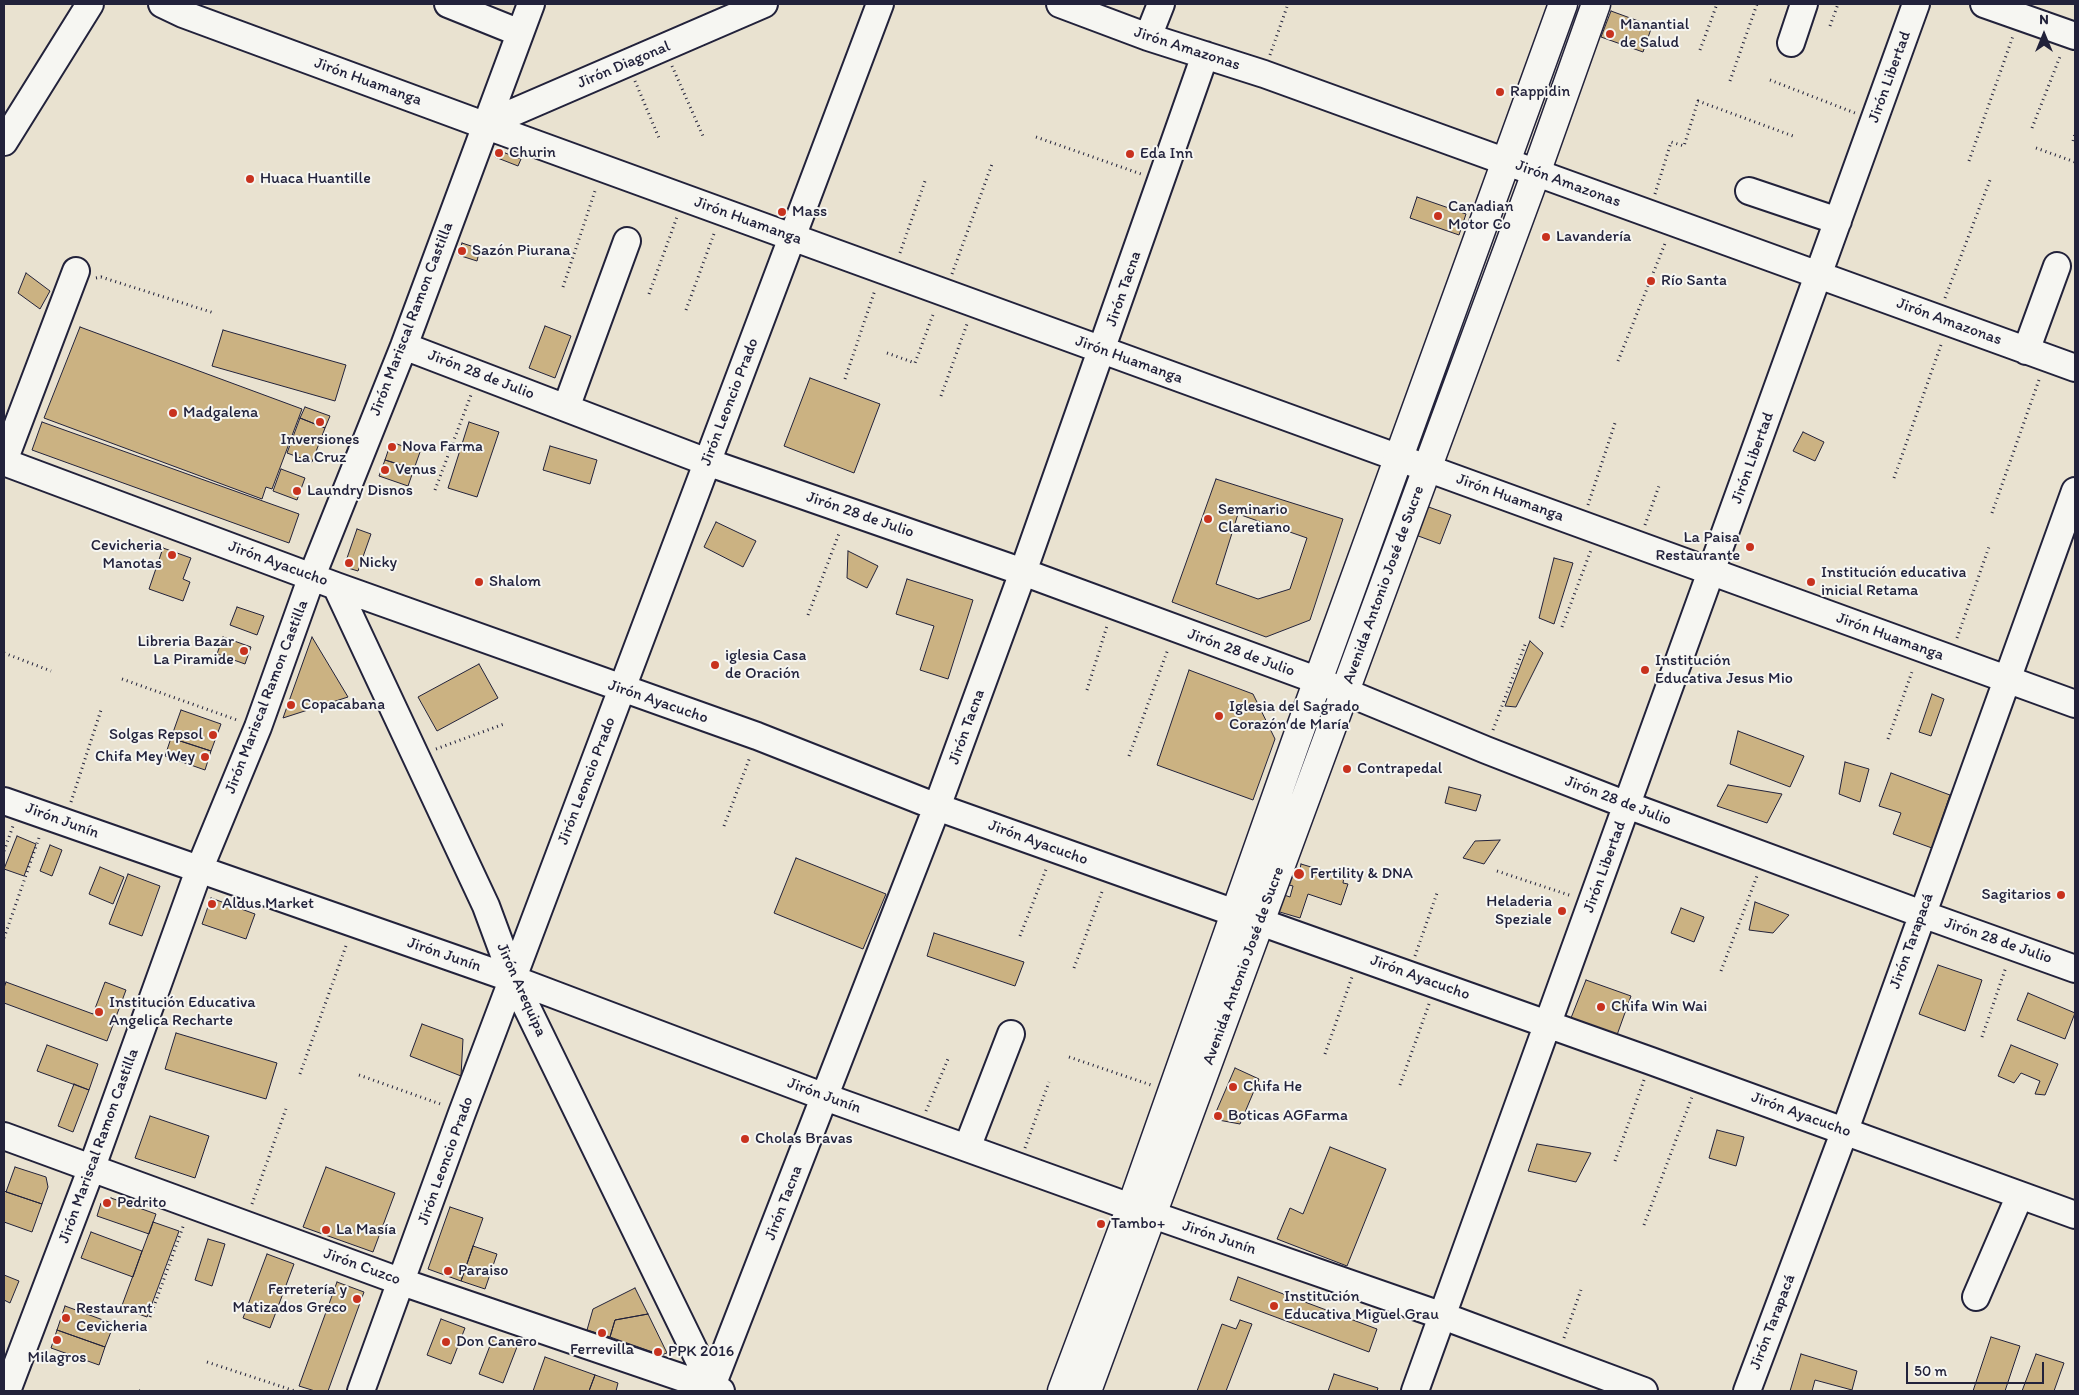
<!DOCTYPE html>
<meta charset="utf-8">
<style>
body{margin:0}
#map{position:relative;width:2079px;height:1395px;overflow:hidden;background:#e9e2d0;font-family:Itim,sans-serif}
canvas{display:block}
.frame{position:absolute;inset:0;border:5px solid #22223b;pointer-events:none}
.north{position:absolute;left:2019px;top:10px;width:50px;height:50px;-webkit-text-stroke:4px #f6f6f2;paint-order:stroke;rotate:0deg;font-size:14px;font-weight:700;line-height:20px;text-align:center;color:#22223b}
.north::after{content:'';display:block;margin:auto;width:18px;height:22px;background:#22223b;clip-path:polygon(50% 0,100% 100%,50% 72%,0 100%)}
.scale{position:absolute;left:1906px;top:1362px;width:138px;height:22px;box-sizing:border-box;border:2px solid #22223b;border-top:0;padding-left:6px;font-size:15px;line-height:18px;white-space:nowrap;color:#22223b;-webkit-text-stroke:4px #f6f6f2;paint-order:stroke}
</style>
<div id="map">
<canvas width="2079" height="1395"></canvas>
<div class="frame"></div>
<div class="north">N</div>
<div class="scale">50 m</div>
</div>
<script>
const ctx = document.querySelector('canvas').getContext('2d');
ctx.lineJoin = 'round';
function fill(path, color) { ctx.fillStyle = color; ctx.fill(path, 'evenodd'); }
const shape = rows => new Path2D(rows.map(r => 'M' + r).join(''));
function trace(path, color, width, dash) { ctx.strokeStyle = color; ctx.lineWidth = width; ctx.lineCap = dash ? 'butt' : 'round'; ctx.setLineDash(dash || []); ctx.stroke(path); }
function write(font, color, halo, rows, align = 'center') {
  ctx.font = font + ' Itim,sans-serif'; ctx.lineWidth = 4; ctx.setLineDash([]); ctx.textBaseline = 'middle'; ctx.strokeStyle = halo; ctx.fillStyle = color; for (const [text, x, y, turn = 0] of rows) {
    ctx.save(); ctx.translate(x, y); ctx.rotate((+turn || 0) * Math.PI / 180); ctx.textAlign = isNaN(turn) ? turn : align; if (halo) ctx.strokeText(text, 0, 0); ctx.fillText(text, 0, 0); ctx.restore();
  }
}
const building = shape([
 [1611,11,1652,26,1643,52,1601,37,1611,11],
 [500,151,521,159,518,166,495,157,496,152,500,151],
 [1417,197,1466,214,1459,235,1410,218,1417,197],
 [462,243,480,249,477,261,458,255,462,243],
 [26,273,50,291,40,309,18,293,26,273],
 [545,326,571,336,555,378,529,368,545,326],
 [80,327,302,409,272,489,266,487,262,499,44,418,80,327],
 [223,330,346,365,335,401,212,366,223,330],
 [810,378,880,404,854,473,784,446,810,378],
 [305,407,330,416,325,428,300,418,305,407],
 [300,418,325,428,312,462,287,453,300,418],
 [42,422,299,514,289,543,32,450,42,422],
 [469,422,499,432,477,497,448,488,469,422],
 [1803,432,1824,442,1815,461,1793,451,1803,432],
 [391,442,420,452,414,469,385,460,391,442],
 [550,446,597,460,590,484,543,470,550,446],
 [385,460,414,469,408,486,379,476,385,460],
 [281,469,305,478,297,500,273,491,281,469],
 [1216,479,1343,519,1310,620,1266,637,1172,602,1216,479],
 [1238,514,1307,538,1290,589,1258,599,1216,584,1238,514],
 [1423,505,1451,515,1440,544,1413,534,1423,505],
 [716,522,756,541,743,567,704,547,716,522],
 [357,529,371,534,358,571,348,568,346,561,357,529],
 [163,548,191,558,183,579,190,582,183,601,149,589,163,548],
 [848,551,878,566,867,588,847,578,848,551],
 [1554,558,1573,563,1554,624,1539,618,1554,558],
 [907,579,973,600,948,679,920,670,934,626,896,614,907,579],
 [237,607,264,616,257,635,230,625,237,607],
 [223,637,251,647,245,664,217,654,223,637],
 [312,637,348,697,283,718,312,637],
 [1530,641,1543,653,1516,707,1505,706,1530,641],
 [479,664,498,698,437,731,418,697,479,664],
 [1189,670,1253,694,1275,739,1253,800,1157,765,1189,670],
 [1932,694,1944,699,1931,736,1919,732,1932,694],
 [181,710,221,724,211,751,171,738,181,710],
 [1738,731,1804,756,1790,787,1730,764,1738,731],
 [171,738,211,751,205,770,165,756,171,738],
 [1845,762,1869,769,1860,802,1839,794,1845,762],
 [1891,773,1950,795,1932,848,1893,834,1901,813,1879,806,1891,773],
 [1728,785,1782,794,1767,823,1717,806,1728,785],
 [1449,787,1481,795,1476,811,1445,803,1449,787],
 [17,836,36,844,24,876,4,869,17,836],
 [1500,840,1484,864,1463,858,1475,841,1500,840],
 [50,845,62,850,52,876,40,871,50,845],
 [796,858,886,894,863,949,774,913,796,858],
 [1301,864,1344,877,1343,883,1348,884,1341,905,1308,894,1300,918,1273,910,1284,895,1290,897,1293,886,1289,885,1295,867,1300,869,1301,864],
 [100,867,124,877,113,904,89,894,100,867],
 [128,874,160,886,142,936,109,924,128,874],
 [211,898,255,914,246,939,202,924,211,898],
 [1755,902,1789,915,1773,933,1749,930,1755,902],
 [1681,908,1704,917,1694,942,1671,933,1681,908],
 [934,933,1024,962,1015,986,927,956,934,933],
 [1938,965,1982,980,1965,1031,1919,1014,1938,965],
 [1586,980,1631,996,1617,1035,1571,1018,1586,980],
 [6,982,93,1014,105,982,126,990,107,1041,4,1003,4,988,6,982],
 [2028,993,2075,1013,2065,1039,2017,1020,2028,993],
 [422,1024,463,1039,461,1076,410,1056,422,1024],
 [176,1033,277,1063,266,1099,165,1069,176,1033],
 [47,1045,98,1064,89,1090,37,1071,47,1045],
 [2011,1045,2058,1064,2045,1095,2035,1094,2040,1081,2021,1073,2014,1083,1998,1076,2011,1045],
 [1235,1068,1259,1079,1240,1124,1213,1119,1235,1068],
 [74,1084,89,1090,73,1132,58,1126,74,1084],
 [150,1116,209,1136,195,1178,135,1158,150,1116],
 [1717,1130,1744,1137,1736,1166,1709,1158,1717,1130],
 [1537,1144,1591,1153,1576,1182,1528,1171,1537,1144],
 [1330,1147,1386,1169,1347,1266,1277,1239,1290,1208,1303,1214,1330,1147],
 [15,1167,46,1177,48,1187,42,1204,6,1192,15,1167],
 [326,1167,395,1193,373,1252,303,1227,326,1167],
 [4,1191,42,1204,32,1232,4,1222,4,1191],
 [111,1198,156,1214,149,1234,97,1216,101,1203,111,1198],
 [450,1207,483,1218,461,1281,428,1269,450,1207],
 [153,1222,179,1231,147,1317,121,1308,153,1222],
 [91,1232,142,1251,133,1277,81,1258,91,1232],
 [208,1239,225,1244,212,1286,195,1280,208,1239],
 [473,1246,497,1254,485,1289,461,1281,473,1246],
 [267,1254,294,1264,270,1328,243,1318,267,1254],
 [4,1275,19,1281,10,1303,4,1300,4,1275],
 [1238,1277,1377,1329,1369,1352,1230,1300,1238,1277],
 [337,1282,364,1292,328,1391,315,1391,299,1386,337,1282],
 [635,1288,648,1314,615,1320,610,1337,587,1330,593,1309,635,1288],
 [65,1306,114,1324,105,1347,57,1330,65,1306],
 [648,1314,667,1353,661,1355,610,1337,615,1320,648,1314],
 [441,1319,465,1328,451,1364,427,1355,441,1319],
 [1240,1320,1252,1324,1226,1391,1197,1391,1222,1324,1236,1329,1240,1320],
 [57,1330,105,1347,99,1365,51,1348,57,1330],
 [1991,1337,2020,1346,2005,1391,1973,1391,1991,1337],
 [493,1338,517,1347,503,1383,479,1374,493,1338],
 [1801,1354,1857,1371,1852,1390,1815,1380,1812,1391,1790,1391,1801,1354],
 [2036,1354,2064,1363,2054,1391,2022,1391,2036,1354],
 [545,1357,595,1375,589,1391,533,1391,545,1357],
 [1334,1374,1378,1388,1377,1391,1328,1391,1334,1374],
 [595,1375,618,1383,616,1391,589,1391,595,1375]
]);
fill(building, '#cbb282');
trace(building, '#22223b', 1);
const minor = shape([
 [162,4,183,14,484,125,2075,704],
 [448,4,520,33],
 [1060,4,1148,37,1264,74,2075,368],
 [1984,4,2075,36],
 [1148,37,1161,4],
 [1791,43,1804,4],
 [484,125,764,4],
 [4,142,90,4],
 [1749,191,1838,221],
 [404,346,707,462,1023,572,1319,681,1486,750,1627,805,1922,914,2075,969],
 [2026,351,2057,266],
 [566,408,627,241],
 [4,461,76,271],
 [4,462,336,586,757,736,937,807,1651,1061,2075,1215],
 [336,586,486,906,513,979,714,1391],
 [4,801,513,979,825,1097,1153,1215,1443,1316,1644,1391],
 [4,1136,402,1282,721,1391],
 [967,1148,1011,1034],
 [1976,1297,2020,1195],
 [7,1391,92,1167,199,870,258,727,312,576,404,346,531,4],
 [361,1391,462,1113,880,4],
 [710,1391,937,807,1023,572,1205,55],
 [1415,1391,1916,4],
 [1747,1391,1845,1130,2075,491]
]);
const major = shape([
 [1062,1391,1136,1194,1296,741,1563,4],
 [1087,1391,1536,173,1596,4]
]);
trace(minor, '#22223b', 30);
trace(major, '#22223b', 31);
trace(shape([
 [1830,26,1838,4],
 [1700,50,1717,4],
 [1270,55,1288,4],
 [672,66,703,136],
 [1770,80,1855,113],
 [635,81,659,138],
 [1730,81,1757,4],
 [2032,128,2061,54],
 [1036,137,1141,174],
 [2073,141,2075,134],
 [2036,148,2075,162],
 [1969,161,2013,36],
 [1655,194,1671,142,1684,146,1698,101,1793,136],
 [900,253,925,181],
 [952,274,992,164],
 [96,278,101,277,214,313],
 [563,287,596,188],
 [649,294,677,217],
 [1945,298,1990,180],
 [686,310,715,231],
 [887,353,915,363,934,312],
 [1618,361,1666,241],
 [845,379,875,290],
 [941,396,967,324],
 [1894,478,1942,342],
 [435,490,471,395],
 [1588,505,1616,420],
 [1992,513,2040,377],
 [1645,525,1659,486],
 [808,615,840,531],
 [1562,627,1591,550],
 [1957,638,1990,544],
 [4,653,51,671],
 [122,679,237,720],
 [1087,690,1107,626],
 [1493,730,1526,642],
 [1888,739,1913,669],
 [436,749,504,724],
 [1129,756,1168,649],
 [71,802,101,710],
 [724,826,750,757],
 [4,851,13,826],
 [1497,871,1572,896],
 [1020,936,1047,867],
 [4,938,40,835],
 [1415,956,1437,893],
 [1074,968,1103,889],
 [1721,971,1757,876],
 [1982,1037,2006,967],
 [1325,1054,1352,977],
 [1069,1057,1151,1085],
 [300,1074,347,943],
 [359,1075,443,1105],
 [1400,1085,1429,1004],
 [926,1111,948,1059],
 [1025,1148,1049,1082],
 [1615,1161,1644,1080],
 [252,1204,287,1106],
 [1644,1225,1692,1097],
 [150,1317,184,1224],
 [1564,1338,1582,1287],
 [207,1362,295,1391],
 [140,1391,142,1388]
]), '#22223b', 3, [1, 4]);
trace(minor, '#f6f6f2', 26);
trace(major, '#f6f6f2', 28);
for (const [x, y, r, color] of [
 [1610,34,5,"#c8321e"],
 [1500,92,5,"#c8321e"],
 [499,153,5,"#c8321e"],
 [1130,154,5,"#c8321e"],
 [250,179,5,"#c8321e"],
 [782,212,5,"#c8321e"],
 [1438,216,5,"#c8321e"],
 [1546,237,5,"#c8321e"],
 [462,251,5,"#c8321e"],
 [1651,281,5,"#c8321e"],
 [173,413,5,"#c8321e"],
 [320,422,5,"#c8321e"],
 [392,447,5,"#c8321e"],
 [385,470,5,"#c8321e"],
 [297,491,5,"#c8321e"],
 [1208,519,5,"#c8321e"],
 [1750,547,5,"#c8321e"],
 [172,555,5,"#c8321e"],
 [349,563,5,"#c8321e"],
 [479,582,5,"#c8321e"],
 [1811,582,5,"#c8321e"],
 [244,651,5,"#c8321e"],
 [715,665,5,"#c8321e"],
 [1645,670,5,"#c8321e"],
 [291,705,5,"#c8321e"],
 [1219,716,5,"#c8321e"],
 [213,735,5,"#c8321e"],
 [205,757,5,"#c8321e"],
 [1347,769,5,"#c8321e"],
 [1299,874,6,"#c8321e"],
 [2061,895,5,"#c8321e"],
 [212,904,5,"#c8321e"],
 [1562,911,5,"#c8321e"],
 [1601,1007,5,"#c8321e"],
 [99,1012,5,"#c8321e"],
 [1233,1087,5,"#c8321e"],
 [1218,1116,5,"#c8321e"],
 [745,1139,5,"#c8321e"],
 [107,1203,5,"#c8321e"],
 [1101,1224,5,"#c8321e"],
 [326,1230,5,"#c8321e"],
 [448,1271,5,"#c8321e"],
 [357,1299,5,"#c8321e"],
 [1274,1306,5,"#c8321e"],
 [66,1318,5,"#c8321e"],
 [602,1333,5,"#c8321e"],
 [57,1340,5,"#c8321e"],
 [446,1342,5,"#c8321e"],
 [658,1352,5,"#c8321e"]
]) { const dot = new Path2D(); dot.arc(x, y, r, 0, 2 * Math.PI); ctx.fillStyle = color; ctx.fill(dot); trace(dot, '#f6f6f2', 2); }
write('16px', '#22223b', '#f6f6f2', [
 ["Manantial",1620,25],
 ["de Salud",1620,43],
 ["Rappidin",1510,92],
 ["Churin",509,153],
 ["Eda Inn",1140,154],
 ["Huaca Huantille",260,179],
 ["Canadian",1448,207],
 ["Motor Co",1448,225],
 ["Mass",792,212],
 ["Lavandería",1556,237],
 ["Sazón Piurana",472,251],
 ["Río Santa",1661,281],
 ["Madgalena",183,413],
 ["Inversiones",320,440,"center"],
 ["La Cruz",320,458,"center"],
 ["Nova Farma",402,447],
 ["Venus",395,470],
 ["Laundry Disnos",307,491],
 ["Seminario",1218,510],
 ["Claretiano",1218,528],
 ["La Paisa",1740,538,"right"],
 ["Restaurante",1740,556,"right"],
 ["Cevicheria",162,546,"right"],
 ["Manotas",162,564,"right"],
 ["Nicky",359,563],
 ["Institución educativa",1821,573],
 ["inicial Retama",1821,591],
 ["Shalom",489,582],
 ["Libreria Bazar",234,642,"right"],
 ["La Piramide",234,660,"right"],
 ["iglesia Casa",725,656],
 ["de Oración",725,674],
 ["Institución",1655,661],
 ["Educativa Jesus Mio",1655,679],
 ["Copacabana",301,705],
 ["Iglesia del Sagrado",1229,707],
 ["Corazón de María",1229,725],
 ["Solgas Repsol",203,735,"right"],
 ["Chifa Mey Wey",195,757,"right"],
 ["Contrapedal",1357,769],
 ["Fertility & DNA",1310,874],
 ["Sagitarios",2051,895,"right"],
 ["Heladeria",1552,902,"right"],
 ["Speziale",1552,920,"right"],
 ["Aldus Market",222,904],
 ["Institución Educativa",109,1003],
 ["Angelica Recharte",109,1021],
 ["Chifa Win Wai",1611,1007],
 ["Chifa He",1243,1087],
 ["Boticas AGFarma",1228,1116],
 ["Cholas Bravas",755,1139],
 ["Pedrito",117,1203],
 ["Tambo+",1111,1224],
 ["La Masía",336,1230],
 ["Paraiso",458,1271],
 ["Ferretería y",347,1290,"right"],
 ["Matizados Greco",347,1308,"right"],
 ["Institución",1284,1297],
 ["Educativa Miguel Grau",1284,1315],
 ["Restaurant",76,1309],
 ["Cevicheria",76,1327],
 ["Don Canero",456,1342],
 ["Ferrevilla",602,1350,"center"],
 ["PPK 2016",668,1352],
 ["Milagros",57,1358,"center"]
], 'left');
write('16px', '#22223b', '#f6f6f2', [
 ["Jirón Amazonas",1187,49,18],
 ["Jirón Diagonal",624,65,-23],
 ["Jirón Libertad",1890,77,-70],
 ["Jirón Huamanga",368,82,20],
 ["Jirón Amazonas",1568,184,20],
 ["Jirón Huamanga",748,221,20],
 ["Jirón Tacna",1124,289,-71],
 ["Jirón Mariscal Ramon Castilla",412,319,-69],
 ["Jirón Amazonas",1949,322,20],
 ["Jirón Huamanga",1129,360,20],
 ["Jirón 28 de Julio",481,375,21],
 ["Jirón Leoncio Prado",730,402,-69],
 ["Jirón Libertad",1753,458,-70],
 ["Jirón Huamanga",1510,498,20],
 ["Jirón 28 de Julio",860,515,19],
 ["Jirón Ayacucho",278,564,20],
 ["Avenida Antonio José de Sucre",1384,585,-70],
 ["Jirón Huamanga",1890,637,20],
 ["Jirón 28 de Julio",1241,653,20],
 ["Jirón Mariscal Ramon Castilla",267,697,-69],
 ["Jirón Ayacucho",658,702,19],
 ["Jirón Tacna",967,727,-70],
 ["Jirón Leoncio Prado",587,781,-69],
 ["Jirón 28 de Julio",1618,801,21],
 ["Jirón Junín",62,821,20],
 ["Jirón Ayacucho",1038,843,20],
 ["Jirón Libertad",1605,867,-70],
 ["Jirón Tarapacá",1912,941,-70],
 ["Jirón 28 de Julio",1998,941,19],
 ["Jirón Junín",444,955,19],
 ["Avenida Antonio José de Sucre",1244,966,-70],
 ["Jirón Ayacucho",1420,978,20],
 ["Jirón Arequipa",521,990,66],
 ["Jirón Junín",824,1096,20],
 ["Jirón Ayacucho",1801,1115,20],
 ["Jirón Mariscal Ramon Castilla",99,1146,-70],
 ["Jirón Leoncio Prado",446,1161,-70],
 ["Jirón Tacna",784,1203,-69],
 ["Jirón Junín",1219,1238,19],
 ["Jirón Cuzco",362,1267,20],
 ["Jirón Tarapacá",1773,1322,-69]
]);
</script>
